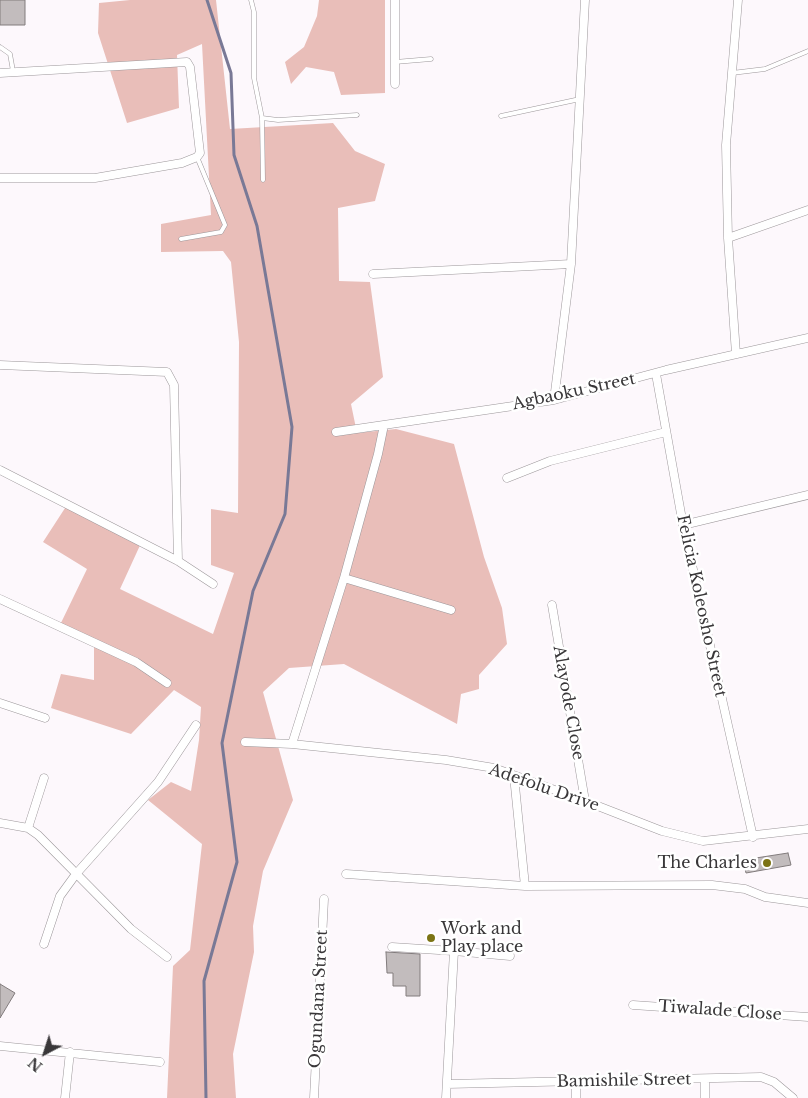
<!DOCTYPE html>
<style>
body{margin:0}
#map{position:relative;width:808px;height:1098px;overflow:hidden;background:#fdf8fc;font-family:"Libre Baskerville",serif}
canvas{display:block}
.north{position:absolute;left:20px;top:1028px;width:50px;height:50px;-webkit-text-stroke:4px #fff;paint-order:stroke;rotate:220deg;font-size:14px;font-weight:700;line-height:20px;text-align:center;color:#393739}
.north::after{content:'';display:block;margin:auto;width:18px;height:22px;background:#393739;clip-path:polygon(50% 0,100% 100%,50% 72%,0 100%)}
</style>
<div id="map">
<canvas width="808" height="1098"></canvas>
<div class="north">N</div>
</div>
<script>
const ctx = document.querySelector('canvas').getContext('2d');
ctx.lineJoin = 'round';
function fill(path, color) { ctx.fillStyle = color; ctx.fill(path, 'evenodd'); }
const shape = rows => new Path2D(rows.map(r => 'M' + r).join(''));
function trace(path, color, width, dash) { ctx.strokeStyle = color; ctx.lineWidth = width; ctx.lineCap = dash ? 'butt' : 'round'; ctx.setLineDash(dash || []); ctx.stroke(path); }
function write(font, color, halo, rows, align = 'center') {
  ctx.font = font + ' "Libre Baskerville",serif'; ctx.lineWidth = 5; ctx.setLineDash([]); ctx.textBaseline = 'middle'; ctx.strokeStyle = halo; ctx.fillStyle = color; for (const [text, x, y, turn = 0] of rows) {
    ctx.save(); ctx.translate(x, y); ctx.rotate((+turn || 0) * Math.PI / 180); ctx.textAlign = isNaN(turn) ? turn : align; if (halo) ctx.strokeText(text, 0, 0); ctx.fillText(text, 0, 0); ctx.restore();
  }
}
fill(shape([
 [130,0,216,0,230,129,333,123,355,151,385,164,375,201,338,208,339,281,370,282,383,377,351,404,357,433,396,429,454,444,484,557,502,608,507,644,479,675,479,689,461,694,457,724,344,664,289,668,263,692,293,800,263,871,253,926,254,952,233,1054,236,1098,167,1098,173,966,190,950,202,844,148,800,171,782,191,791,199,740,201,707,174,690,131,734,51,708,61,674,94,680,94,644,59,627,87,569,43,542,67,505,142,541,120,589,213,634,234,573,211,565,211,509,238,513,239,342,231,262,223,251,161,252,161,224,211,215,202,44,177,55,179,108,127,123,98,33,99,3],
 [319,0,385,0,385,93,341,95,334,72,306,67,291,84,285,62,304,47,317,16]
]), '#e9beb9');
trace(shape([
 [206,1098,204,981,237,862,222,743,253,591,285,514,292,427,257,226,234,155,231,73,207,0]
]), '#797996', 3);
const building = shape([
 [0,0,25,0,25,25,0,25,0,0],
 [788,853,791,865,746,873,743,860,788,853],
 [386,952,420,954,420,996,406,996,406,986,393,986,393,973,387,973,386,952],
 [0,984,15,993,0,1018,0,984]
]);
fill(building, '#c2bcbd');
trace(building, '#827c7d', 1);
const service = shape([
 [251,0,254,12,254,78,262,118,278,120,357,115],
 [0,47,10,54,13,71],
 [395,62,431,59],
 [732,73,765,69,808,51],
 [501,116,580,99],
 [262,118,263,180],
 [181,239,221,232,225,225,197,157]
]);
const minor = shape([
 [395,0,395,84],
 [0,73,187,62,190,67,200,153,197,157,182,163,95,178,0,178],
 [728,238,808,210],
 [373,274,571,264],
 [736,354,728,238,726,145,738,0],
 [0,365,167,372,174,385,178,561],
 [656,374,683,525,753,837],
 [554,400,571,264,585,0],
 [336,432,554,400,666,370,808,338],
 [0,470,178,561,213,584],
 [507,478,550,461,666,432],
 [683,525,808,495],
 [344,578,451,610],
 [0,599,136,662,167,683],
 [552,605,585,801],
 [0,703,45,718],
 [245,742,292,744,446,760,494,768,585,801,662,831,703,841,808,829],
 [292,744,344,578,378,454,384,425],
 [514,776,525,886],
 [0,823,28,828,38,835,131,929,167,957],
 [28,828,44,778],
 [346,874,525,886,712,885,745,889,765,897,808,903],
 [44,944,60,896,76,874,158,782,196,725],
 [392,947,454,951],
 [633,1005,808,1017],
 [0,1046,160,1062],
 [705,1079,705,1098],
 [576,1082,576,1098],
 [447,1084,761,1077,774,1082,793,1098],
 [65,1098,70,1052],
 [314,1098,324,899],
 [446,1098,454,951,510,956]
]);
trace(service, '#9c979a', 5);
trace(minor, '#9c979a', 9);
trace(service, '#fff', 4);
trace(minor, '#fff', 8);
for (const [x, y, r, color] of [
 [767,863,5,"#7c7315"],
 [431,938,5,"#7c7315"]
]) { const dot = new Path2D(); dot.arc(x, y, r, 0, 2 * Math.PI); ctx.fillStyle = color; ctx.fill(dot); trace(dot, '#fff', 2); }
write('16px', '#393739', '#fff', [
 ["Agbaoku Street",574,392,-12],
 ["Felicia Koleosho Street",701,606,78],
 ["Alayode Close",568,703,80],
 ["Adefolu Drive",544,788,19],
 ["Ogundana Street",319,999,-87],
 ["Tiwalade Close",720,1011,4],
 ["Bamishile Street",624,1081,-1]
]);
write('16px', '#393739', '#fff', [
 ["The Charles",757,863],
 ["Work and",441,929,"left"],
 ["Play place",441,947,"left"]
], 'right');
</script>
